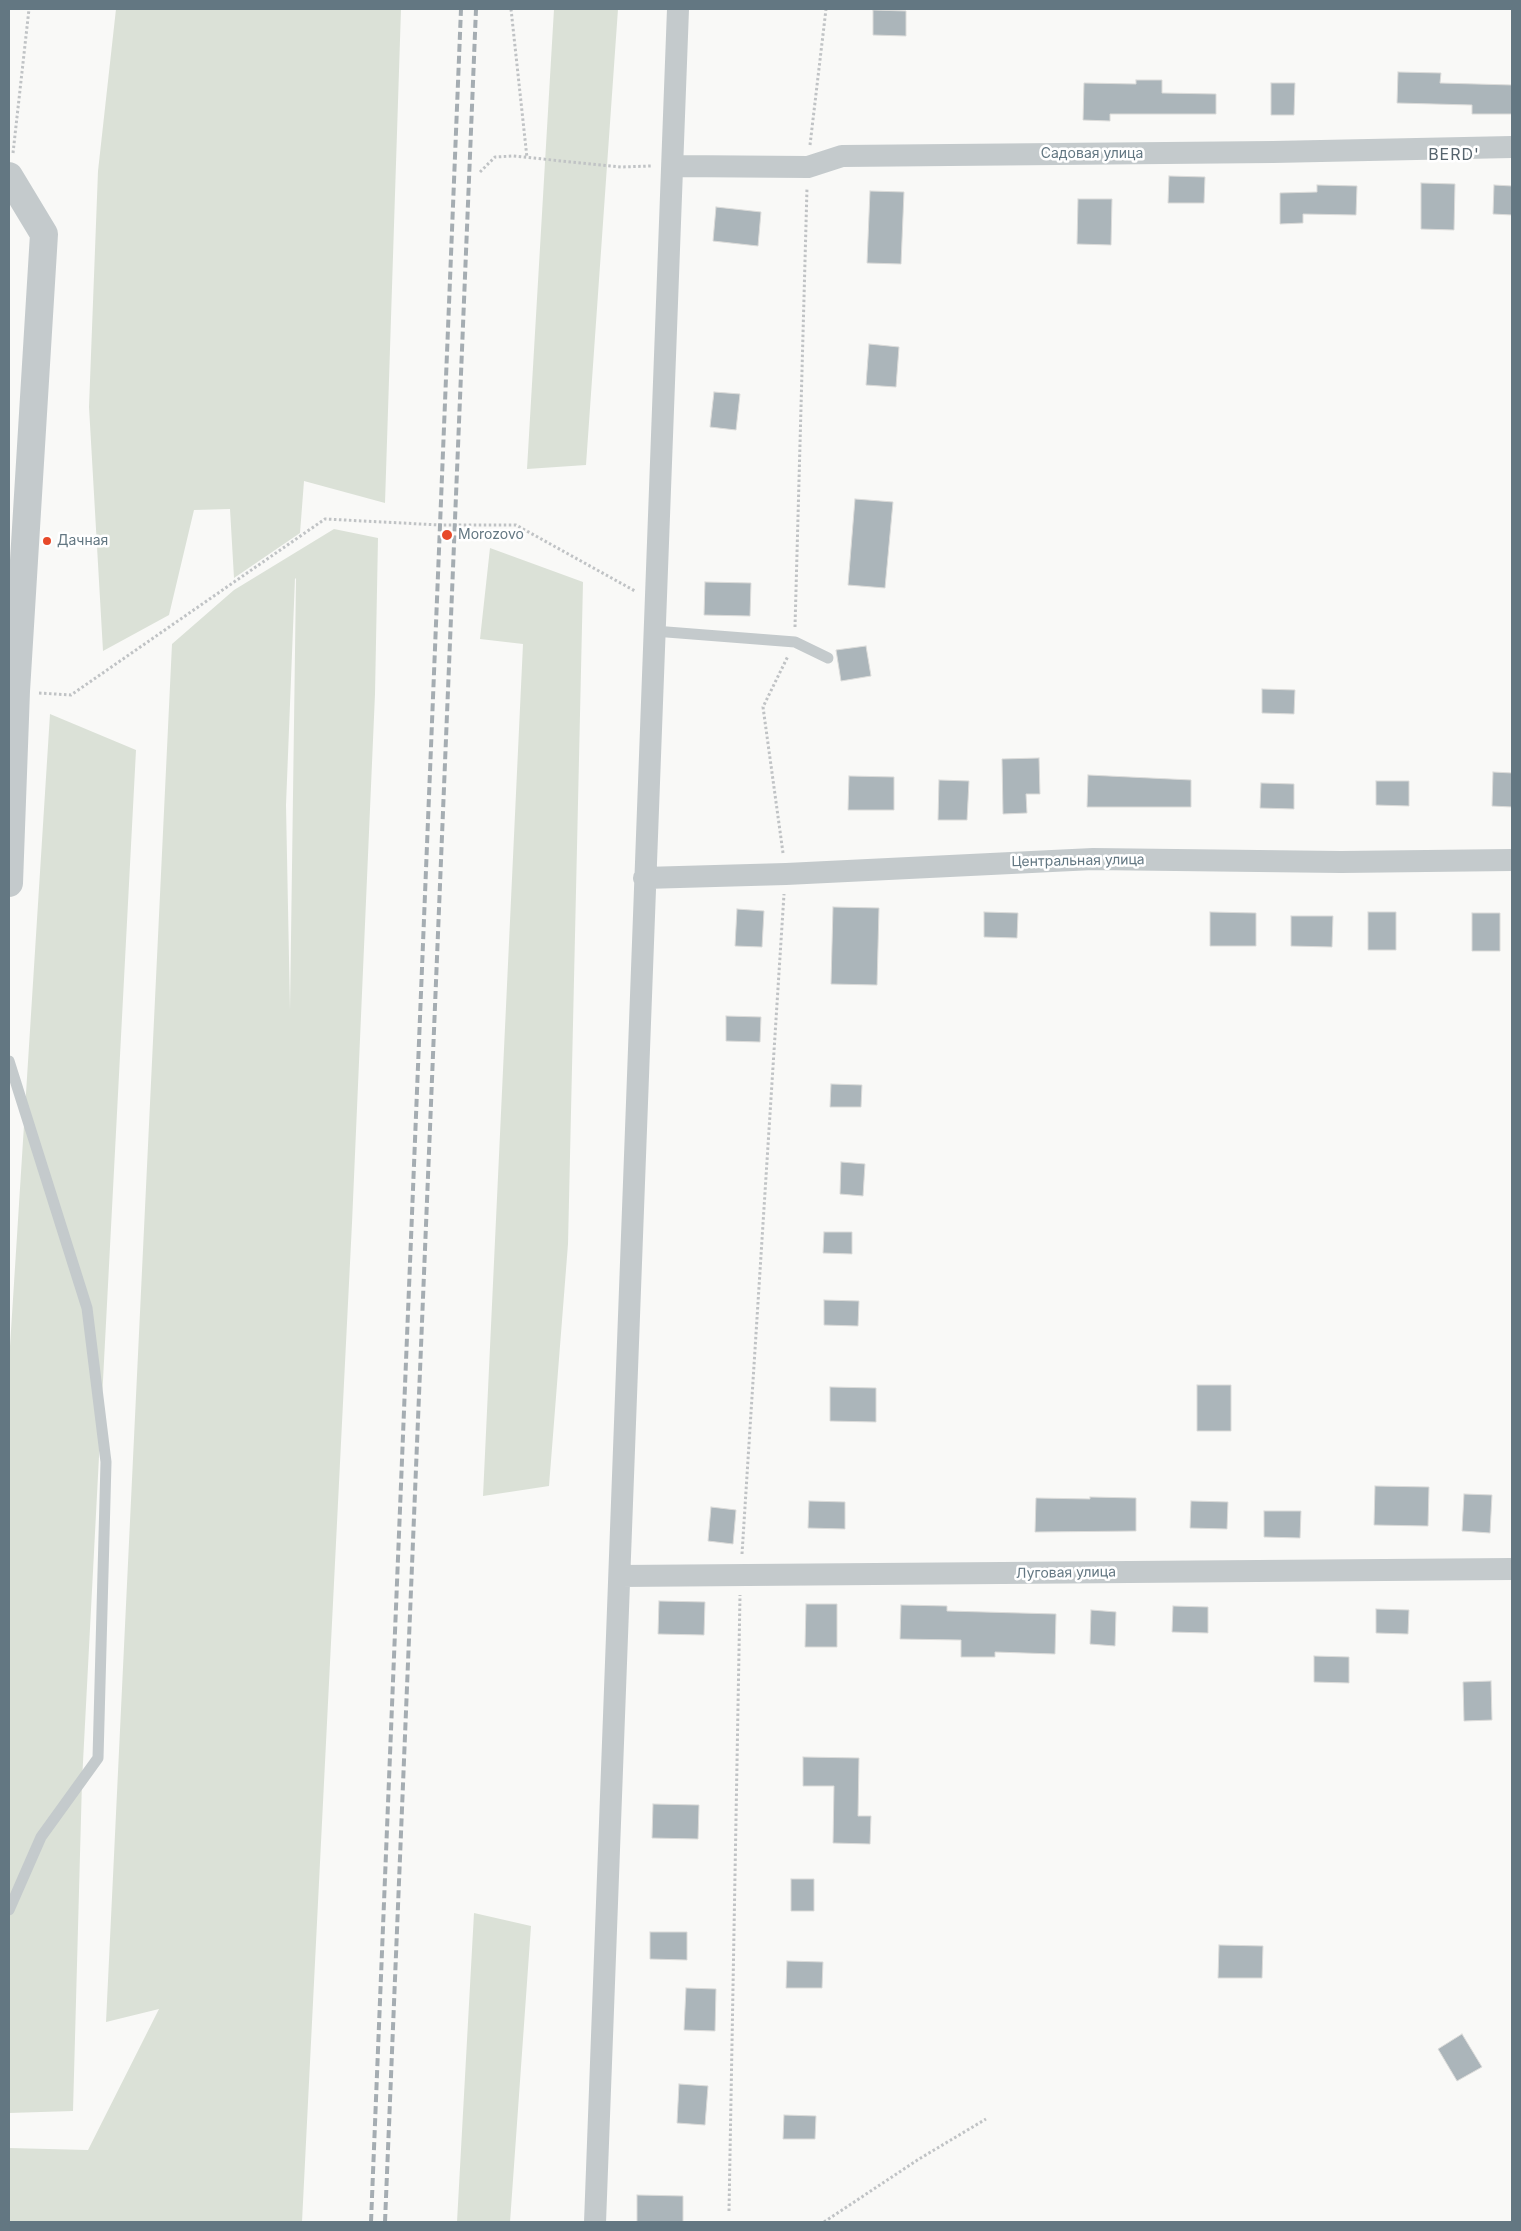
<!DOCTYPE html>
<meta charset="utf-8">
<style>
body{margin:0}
#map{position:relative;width:1521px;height:2231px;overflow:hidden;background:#f9f9f7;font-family:Inter,sans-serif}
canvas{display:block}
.frame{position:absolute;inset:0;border:10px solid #637782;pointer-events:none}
</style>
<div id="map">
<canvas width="1521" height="2231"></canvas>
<div class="frame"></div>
</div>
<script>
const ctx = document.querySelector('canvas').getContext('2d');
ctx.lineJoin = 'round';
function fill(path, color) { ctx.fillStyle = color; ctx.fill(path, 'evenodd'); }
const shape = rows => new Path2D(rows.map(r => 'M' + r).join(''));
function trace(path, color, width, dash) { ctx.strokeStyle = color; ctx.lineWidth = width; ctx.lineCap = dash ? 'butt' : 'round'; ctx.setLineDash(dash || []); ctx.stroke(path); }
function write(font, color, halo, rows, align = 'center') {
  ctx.font = font + ' Inter,sans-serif'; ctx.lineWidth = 5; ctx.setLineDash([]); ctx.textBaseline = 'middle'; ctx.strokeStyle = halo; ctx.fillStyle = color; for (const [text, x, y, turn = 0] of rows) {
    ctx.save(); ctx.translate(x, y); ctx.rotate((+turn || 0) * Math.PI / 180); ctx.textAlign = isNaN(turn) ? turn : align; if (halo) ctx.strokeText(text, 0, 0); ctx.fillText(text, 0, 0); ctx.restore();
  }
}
fill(shape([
 [116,9,401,9,385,503,304,481,300,533,234,578,230,509,194,510,169,615,103,651,89,407,98,171],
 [554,9,618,9,586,465,527,469],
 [334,529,378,538,375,694,352,1223,302,2222,9,2222,9,2148,88,2150,159,2009,106,2022,172,644,234,590],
 [295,578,296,579,290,1010,286,805],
 [490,548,583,582,568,1244,549,1486,483,1496,523,644,480,639],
 [50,714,136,750,82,1781,73,2111,9,2113,9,1362],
 [474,1913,531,1926,510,2222,457,2222]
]), '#dbe1d7');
const building = shape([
 [873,10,906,11,906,36,873,35,873,10],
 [1398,72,1441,73,1440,83,1512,85,1512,114,1472,114,1472,105,1397,103,1398,72],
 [1136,80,1162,80,1162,93,1216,94,1216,114,1110,114,1110,121,1083,120,1084,83,1136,84,1136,80],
 [1271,83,1295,83,1294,115,1271,115,1271,83],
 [1169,176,1205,177,1204,203,1168,203,1169,176],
 [1421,183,1455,184,1454,230,1421,229,1421,183],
 [1317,185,1357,186,1356,215,1303,214,1303,223,1280,224,1280,193,1317,192,1317,185],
 [1494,185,1512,186,1512,215,1493,214,1494,185],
 [870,191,904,192,901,264,867,263,870,191],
 [1078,199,1112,199,1111,245,1077,244,1078,199],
 [716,207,761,212,758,246,713,241,716,207],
 [869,344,899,347,896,387,866,385,869,344],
 [714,392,740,394,736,430,710,427,714,392],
 [855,499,893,502,885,588,848,585,855,499],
 [705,582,751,583,750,616,704,615,705,582],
 [866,646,871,676,841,681,836,650,866,646],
 [1262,689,1295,690,1294,714,1262,713,1262,689],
 [1039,758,1040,794,1026,794,1027,813,1003,814,1002,759,1039,758],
 [1493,772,1512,773,1512,807,1492,806,1493,772],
 [1088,775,1191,780,1191,807,1087,807,1088,775],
 [849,776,894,777,894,810,848,810,849,776],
 [939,780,969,781,967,820,938,820,939,780],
 [1376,781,1409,781,1409,806,1376,805,1376,781],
 [1261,783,1294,784,1294,809,1260,808,1261,783],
 [833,907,879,908,877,985,831,984,833,907],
 [737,909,764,911,762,947,735,946,737,909],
 [984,912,1018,913,1017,938,984,937,984,912],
 [1210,912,1256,913,1256,946,1210,946,1210,912],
 [1368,912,1396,912,1396,950,1368,950,1368,912],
 [1472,913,1500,913,1500,951,1472,951,1472,913],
 [1291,916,1333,916,1332,947,1291,946,1291,916],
 [726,1016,761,1017,760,1042,726,1041,726,1016],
 [831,1084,862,1085,861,1107,830,1107,831,1084],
 [841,1162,865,1164,863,1196,840,1194,841,1162],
 [824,1232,852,1232,852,1254,823,1253,824,1232],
 [824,1300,859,1301,858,1326,824,1325,824,1300],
 [1197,1385,1231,1385,1231,1431,1197,1431,1197,1385],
 [830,1387,876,1388,876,1422,830,1421,830,1387],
 [1375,1486,1429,1487,1428,1526,1374,1525,1375,1486],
 [1464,1494,1492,1495,1490,1533,1462,1531,1464,1494],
 [1090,1497,1136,1498,1136,1531,1035,1532,1036,1498,1090,1499,1090,1497],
 [809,1501,845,1502,845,1529,808,1528,809,1501],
 [1191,1501,1228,1502,1227,1529,1190,1528,1191,1501],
 [711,1507,736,1510,733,1544,708,1541,711,1507],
 [1264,1511,1301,1511,1300,1538,1264,1537,1264,1511],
 [659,1601,705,1602,704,1635,658,1634,659,1601],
 [806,1604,837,1604,837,1647,805,1647,806,1604],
 [901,1605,947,1606,947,1611,1056,1614,1055,1654,995,1652,995,1657,961,1657,961,1640,900,1639,901,1605],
 [1173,1606,1208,1607,1208,1633,1172,1632,1173,1606],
 [1376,1609,1409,1610,1408,1634,1376,1633,1376,1609],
 [1091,1610,1116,1612,1115,1646,1090,1644,1091,1610],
 [1314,1656,1349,1657,1349,1683,1314,1682,1314,1656],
 [1491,1681,1492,1720,1464,1721,1463,1682,1491,1681],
 [803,1757,859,1758,858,1816,871,1816,870,1844,833,1843,834,1786,803,1786,803,1757],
 [653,1804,699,1805,698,1839,652,1838,653,1804],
 [791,1879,814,1879,814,1911,791,1911,791,1879],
 [650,1932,687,1932,687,1960,650,1959,650,1932],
 [1219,1945,1263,1946,1262,1978,1218,1978,1219,1945],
 [787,1961,823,1962,822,1988,786,1988,787,1961],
 [686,1988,716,1989,715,2031,684,2030,686,1988],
 [1462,2034,1482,2067,1457,2081,1438,2049,1462,2034],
 [679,2084,708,2086,705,2125,677,2123,679,2084],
 [784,2115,816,2116,815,2139,783,2139,784,2115],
 [637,2195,683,2196,683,2222,637,2222,637,2195]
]);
fill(building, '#abb5ba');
trace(building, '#dbdbd9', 1);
trace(shape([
 [511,9,527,158],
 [810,145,826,9],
 [13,153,29,9],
 [480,172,495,157,513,156,621,167,652,166],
 [795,627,807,188],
 [39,693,71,695,325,519,440,525,516,525,635,591],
 [783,853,763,707,788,656],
 [742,1554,784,894],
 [729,2211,740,1595],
 [824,2222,919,2159,986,2119]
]), '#c0c3c5', 3, [2.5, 2.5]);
trace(shape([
 [654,631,795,642,828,658],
 [9,1061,87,1308,106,1462,98,1758,41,1837,9,1910]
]), '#c4cacc', 11);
trace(shape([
 [673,166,808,167,842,156,1273,152,1512,147],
 [644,878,786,874,1093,859,1341,862,1512,860],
 [620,1576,1512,1569],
 [595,2222,678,9]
]), '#c4cacc', 22);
trace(shape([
 [9,176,44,234,16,691,9,883]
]), '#c4cacc', 28);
trace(shape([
 [371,2222,461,9],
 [385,2222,476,9]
]), '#a5adb2', 4, [8, 4]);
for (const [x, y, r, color] of [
 [447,535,6,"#e74929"],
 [47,541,5,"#e74929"]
]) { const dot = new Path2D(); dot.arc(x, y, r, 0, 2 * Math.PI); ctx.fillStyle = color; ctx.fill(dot); trace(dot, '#fff', 2); }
write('14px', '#637782', '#fff', [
 ["Садовая улица",1092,154],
 ["Центральная улица",1078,861,-1],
 ["Луговая улица",1066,1573,-1]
]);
write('14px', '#637782', '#fff', [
 ["Morozovo",458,535],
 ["Дачная",57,541]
], 'left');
ctx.letterSpacing = '1px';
write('16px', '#56646d', '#fff', [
 ["BERD'",1454,155]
]);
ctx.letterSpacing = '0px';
</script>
